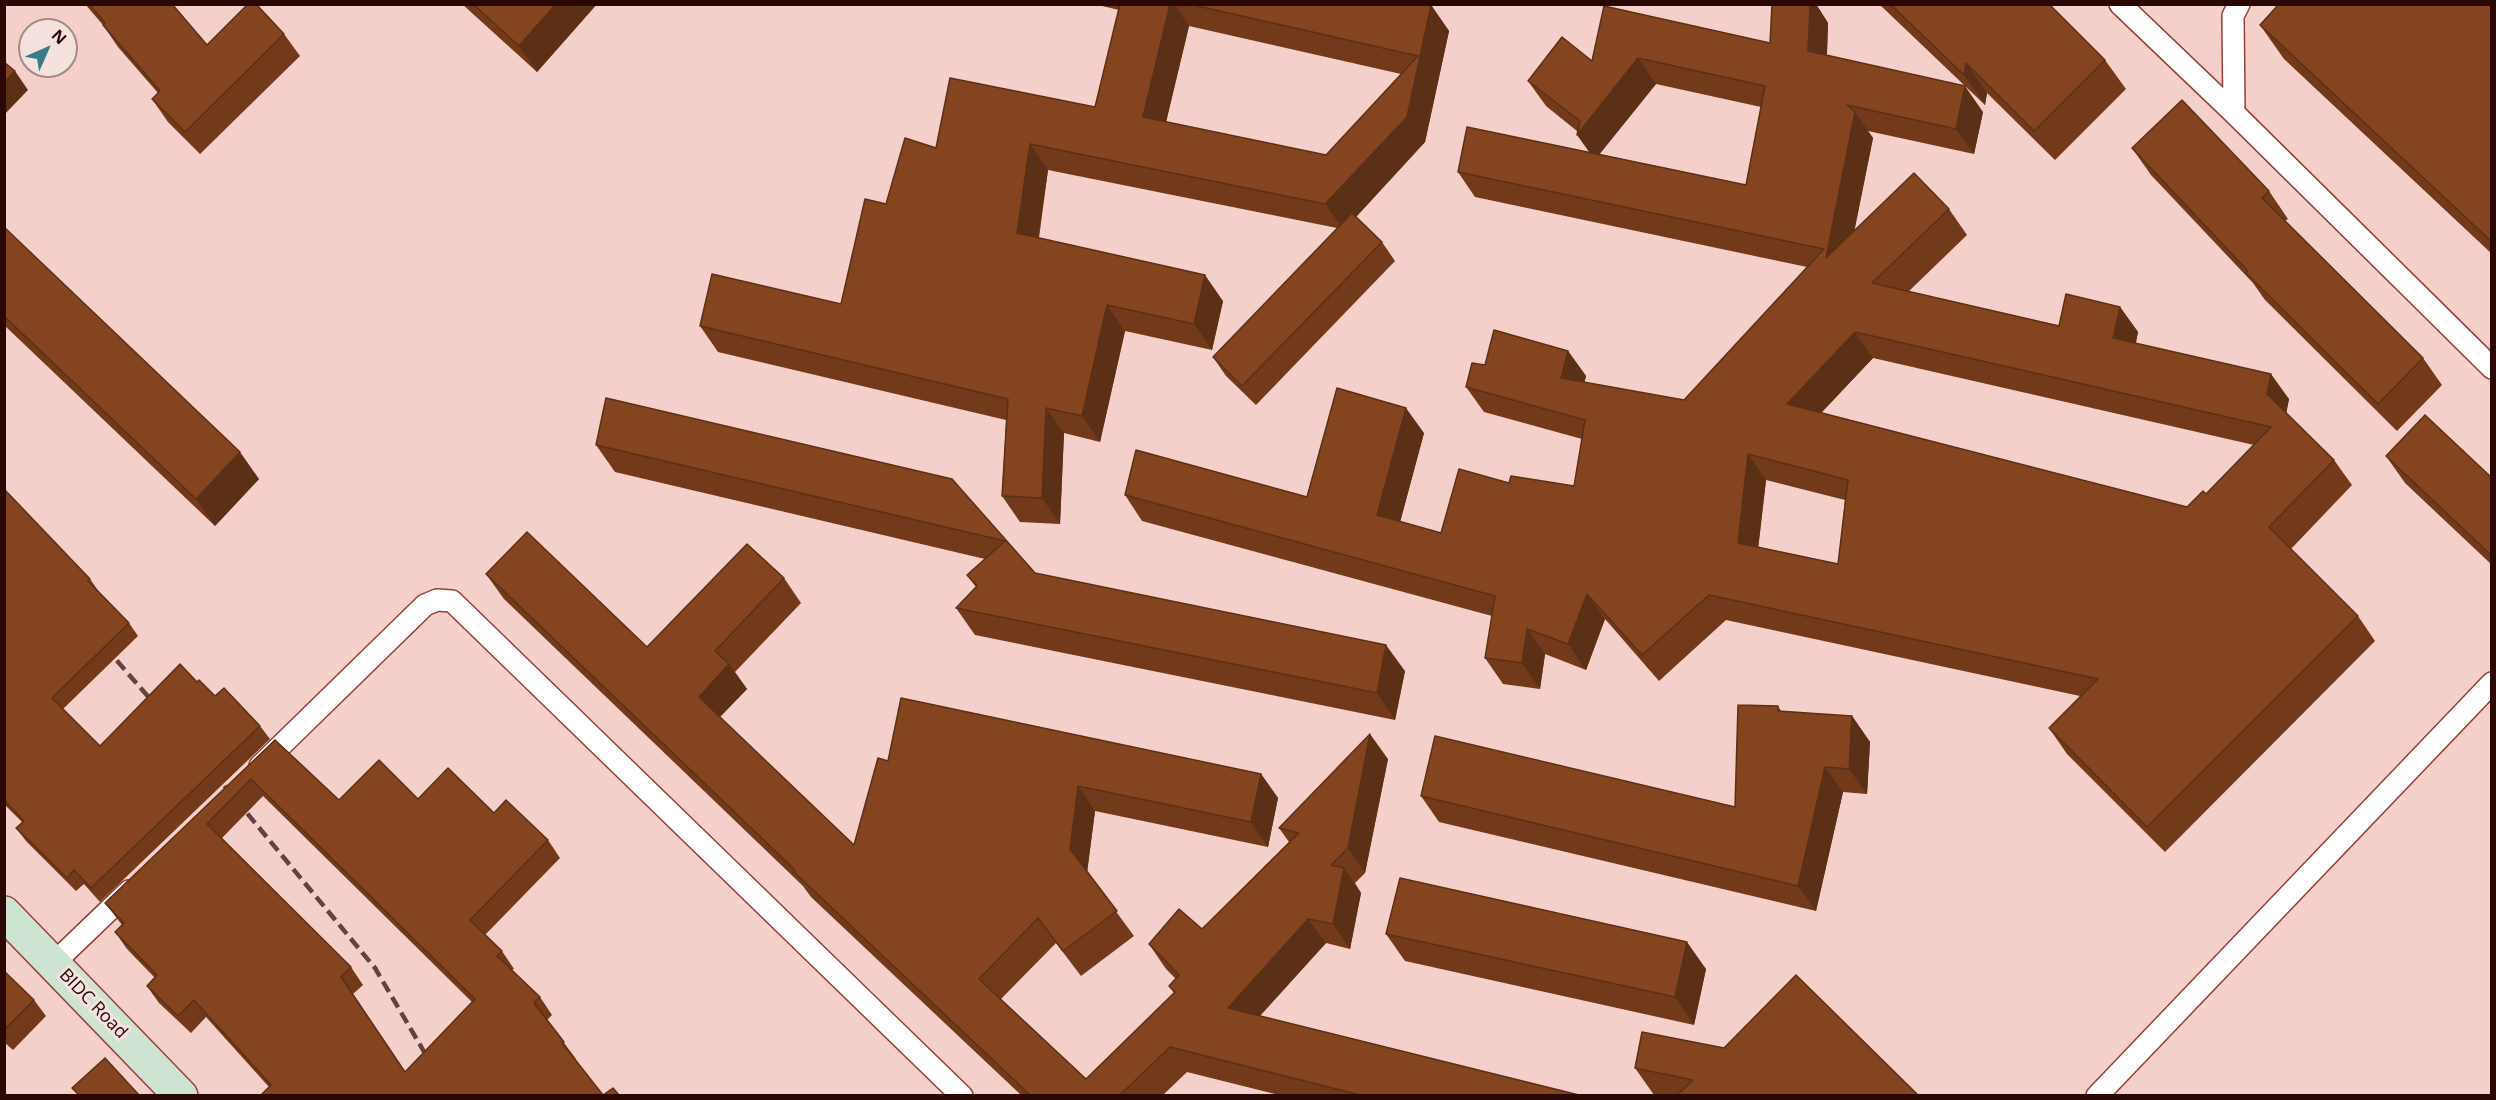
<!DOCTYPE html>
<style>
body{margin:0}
#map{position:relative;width:2496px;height:1100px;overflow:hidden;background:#f5cfc9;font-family:"Open Sans",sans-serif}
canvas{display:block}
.frame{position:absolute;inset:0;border:6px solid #290806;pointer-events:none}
.north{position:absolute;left:18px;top:18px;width:60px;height:60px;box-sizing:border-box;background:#f5e1de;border:2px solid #a38a88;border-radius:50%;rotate:45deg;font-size:16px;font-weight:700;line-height:24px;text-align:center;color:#290806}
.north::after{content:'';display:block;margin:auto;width:21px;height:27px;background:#367d88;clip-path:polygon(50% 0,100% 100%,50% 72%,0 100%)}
</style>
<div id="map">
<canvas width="2496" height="1100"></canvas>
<div class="frame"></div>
<div class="north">N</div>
</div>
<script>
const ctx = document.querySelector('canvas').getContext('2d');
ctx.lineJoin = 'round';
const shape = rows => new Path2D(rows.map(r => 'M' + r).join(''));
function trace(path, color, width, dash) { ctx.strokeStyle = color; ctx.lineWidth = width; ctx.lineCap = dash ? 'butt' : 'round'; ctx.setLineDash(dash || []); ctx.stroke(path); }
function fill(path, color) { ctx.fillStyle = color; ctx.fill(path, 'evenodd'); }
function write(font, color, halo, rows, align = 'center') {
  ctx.font = font + ' "Open Sans",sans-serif'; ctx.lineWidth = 6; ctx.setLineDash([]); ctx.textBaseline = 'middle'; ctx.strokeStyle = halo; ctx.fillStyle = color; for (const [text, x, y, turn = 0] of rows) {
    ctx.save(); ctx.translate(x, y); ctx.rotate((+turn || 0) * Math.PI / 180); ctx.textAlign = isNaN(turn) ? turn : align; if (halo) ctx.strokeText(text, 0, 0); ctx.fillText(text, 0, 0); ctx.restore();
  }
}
const lane = shape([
 [2120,4,2234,113,2492,368],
 [2234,113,2233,16,2239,4],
 [260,766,425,605,437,600,452,601,962,1096],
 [54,963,129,891],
 [2097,1096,2492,683]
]);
const secondary = shape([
 [4,913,181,1096]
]);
trace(lane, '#92433a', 24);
trace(secondary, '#92433a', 36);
trace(lane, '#fff', 21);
trace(secondary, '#cfe3d2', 33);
trace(shape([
 [105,647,158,708],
 [213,772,375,968,450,1096]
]), '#64423f', 4.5, [12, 6]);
fill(shape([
 [85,4,172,4,207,45,284,34,300,56,200,154,168,122,152,99,158,93,118,47,103,25],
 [462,4,597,4,537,72],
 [1094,4,1427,4,1431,5,1449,31,1425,142,1356,217,1382,242,1395,261,1256,405,1226,376,1213,357,1337,228,1048,170,1039,238,1223,301,1212,350,1125,331,1100,442,1064,433,1060,524,1020,522,1002,496,1006,420,718,352,700,326,841,304,886,204,936,148,1095,107,1119,10],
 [1189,26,1401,74,1326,155,1166,122],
 [1772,4,1816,4,1828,23,1827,55,1983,112,1974,154,1868,131,1873,138,1854,231,1949,209,1967,235,1908,292,2059,326,2120,307,2138,332,2136,343,2289,399,2286,413,2334,460,2352,485,2291,549,2358,616,2375,641,2165,852,2067,754,2049,728,2080,696,1726,620,1659,681,1605,619,1586,670,1545,654,1540,689,1503,684,1485,658,1492,616,1142,521,1125,495,1307,497,1424,433,1400,522,1441,533,1509,483,1574,486,1582,439,1484,412,1466,387,1485,365,1568,351,1586,376,1584,383,1684,400,1807,267,1475,197,1458,172,1589,152,1577,131,1546,106,1528,81,1592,61,1770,43],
 [1656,84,1761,107,1746,185,1599,154],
 [1873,358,2254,445,2206,494,2187,507,1821,413],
 [1766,480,1845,500,1838,564,1758,547],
 [1879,4,2049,4,2105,60,2126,89,2055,160,1987,93,1985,105],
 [2492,4,2492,254,2284,59,2260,25],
 [2132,148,2269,191,2288,219,2285,221,2423,358,2442,385,2397,431,2265,300,2253,283,2151,175],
 [4,227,259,479,215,526,4,325],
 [596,445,952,479,1035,573,1405,671,1395,720,975,635,956,608,976,587,967,575,985,559,615,472],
 [2386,456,2492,478,2492,565,2405,483],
 [4,489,90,579,99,592,129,623,138,636,63,709,100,746,197,682,215,696,260,726,270,739,100,902,84,884,76,891,26,841,16,828,22,822,4,804],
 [486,574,647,647,784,578,801,603,735,672,747,689,720,717,854,845,888,761,1261,774,1278,798,1268,847,1095,811,1087,872,1134,936,1081,976,1056,943,1001,999,1086,1079,1174,993,1169,986,1176,979,1166,969,1149,944,1202,929,1289,842,1279,828,1388,759,1365,873,1355,883,1361,893,1350,949,1326,943,1260,1016,1579,1095,1279,1095,1187,1072,1163,1095,1021,1095,811,897,803,886,504,599],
 [1778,706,1781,711,1852,716,1870,742,1867,794,1843,792,1816,911,1439,822,1421,796,1735,807],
 [275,740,339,800,418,799,494,813,548,840,560,858,485,935,502,951,514,969,512,970,540,997,552,1015,547,1020,576,1059,575,1060,603,1095,619,1095,269,1087,206,1017,191,1033,159,1003,147,986,155,978,127,949,115,932,122,925,105,903],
 [263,796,472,1002,405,1072,353,994,363,985,351,967,222,838],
 [1386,934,1706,969,1694,1025,1405,961],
 [4,971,34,1000,46,1016,13,1050,4,1042],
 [1635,1068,1918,1095,1654,1095]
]), '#723a1b');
fill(shape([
 [556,4,597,4,537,72,519,46],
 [1170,4,1174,4,1189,26,1161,143,1143,117],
 [1810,4,1816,4,1828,23,1826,77,1808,51],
 [1431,5,1449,31,1425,142,1344,230,1325,204,1407,117],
 [1638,58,1656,84,1595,160,1577,135],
 [1966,63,1987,93,1985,105,1964,75],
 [15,71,28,90,4,115,4,82],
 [1965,86,1983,112,1974,154,1956,129],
 [1855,112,1873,138,1844,283,1826,258],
 [1030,144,1048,170,1035,259,1017,233],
 [1205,275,1223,301,1212,350,1194,324],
 [1107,305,1125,331,1100,442,1082,416],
 [2120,307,2138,332,2131,364,2113,338],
 [1855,332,1873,358,1805,430,1787,404],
 [1568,351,1586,376,1579,404,1561,378],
 [2271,374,2289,399,2285,420,2267,394],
 [1046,408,1064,433,1060,524,1042,498],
 [1406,408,1424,433,1395,541,1377,515],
 [240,452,259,479,215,526,196,499],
 [1748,454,1766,480,1756,568,1738,543],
 [1587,594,1605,619,1586,670,1568,644],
 [1527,629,1545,654,1540,689,1522,663],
 [1386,645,1405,671,1395,720,1377,693],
 [729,664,747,689,716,721,699,697],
 [1852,716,1870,742,1867,794,1849,769],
 [1370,734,1388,759,1365,873,1348,848],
 [1825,767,1843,792,1816,911,1798,886],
 [1261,774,1278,798,1268,847,1251,822],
 [1078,786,1095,811,1087,873,1070,849],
 [1344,868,1361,893,1350,949,1333,924],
 [1308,919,1326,943,1245,1032,1228,1008],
 [1687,942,1706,969,1694,1025,1675,997]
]), '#5c3016');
const building = shape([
 [89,4,172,4,207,45,248,4,256,4,284,34,185,132,152,99,160,91,103,25,105,23,89,4],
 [473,4,556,4,519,46,473,4],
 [1120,4,1170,4,1143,117,1326,155,1418,56,1189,4,1427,4,1431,5,1407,117,1325,204,1030,144,1017,233,1205,275,1194,324,1107,305,1082,416,1046,408,1042,498,1002,496,1008,399,700,326,712,274,841,304,865,199,886,204,905,138,936,148,950,78,1095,107,1120,4],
 [1772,4,1810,4,1808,51,1965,86,1956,129,1847,105,1855,112,1826,258,1914,173,1949,209,1872,283,2059,326,2066,294,2120,307,2113,338,2271,374,2267,394,2334,460,2269,527,2358,616,2147,827,2049,728,2098,679,1709,595,1642,655,1587,594,1568,644,1527,629,1522,663,1485,658,1495,596,1125,495,1136,450,1307,497,1337,388,1406,408,1377,515,1441,533,1459,469,1509,483,1511,476,1574,486,1585,420,1466,387,1472,363,1485,365,1494,330,1568,351,1561,378,1684,400,1824,249,1458,172,1467,127,1746,185,1765,86,1638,58,1577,135,1580,121,1528,81,1562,37,1592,61,1604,6,1770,43,1772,4],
 [1855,332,2271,427,2206,494,2203,491,2187,507,1787,404,1855,332],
 [1748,454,1848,480,1838,564,1738,543,1748,454],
 [1890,4,2049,4,2105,60,2034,131,1966,63,1964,75,1890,4],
 [2279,4,2492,4,2492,242,2260,25,2279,4],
 [4,62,15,71,4,82,4,62],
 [2182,100,2269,191,2262,198,2423,358,2378,404,2246,273,2248,271,2132,148,2182,100],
 [1352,213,1382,242,1242,386,1213,357,1352,213],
 [4,227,240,452,196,499,4,316,4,227],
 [606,398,952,479,1035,573,1386,645,1377,693,956,608,977,586,967,575,1005,541,596,445,606,398],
 [2425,415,2492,478,2492,556,2386,456,2425,415],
 [4,489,90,579,88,581,129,623,52,698,100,746,180,664,197,682,199,680,215,696,224,688,260,726,91,888,74,870,67,878,16,828,24,821,4,800,4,489],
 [527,532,647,647,747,544,784,578,715,651,729,664,699,697,854,845,878,758,888,761,901,698,1261,774,1251,822,1078,786,1070,849,1117,911,1063,951,1038,918,979,979,1086,1079,1175,992,1169,986,1179,975,1149,944,1179,909,1202,929,1299,833,1279,828,1370,734,1348,848,1331,865,1344,868,1333,924,1308,919,1228,1008,1579,1095,1360,1095,1170,1047,1120,1095,1030,1095,794,872,795,870,486,574,527,532],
 [1738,705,1778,706,1778,711,1852,716,1849,769,1825,767,1798,886,1421,796,1435,736,1735,807,1738,705],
 [275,740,339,800,379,760,418,799,448,768,494,813,506,800,548,840,470,920,502,951,497,956,540,997,534,1003,564,1042,562,1043,603,1095,613,1088,619,1095,261,1095,271,1085,194,1000,178,1016,147,986,157,975,115,932,124,923,105,903,275,740],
 [251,779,475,999,405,1072,341,977,351,967,207,824,251,779],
 [1400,878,1687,942,1675,997,1386,934,1400,878],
 [4,971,34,1000,4,1030,4,971],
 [1796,975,1918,1095,1677,1095,1693,1080,1635,1068,1642,1032,1724,1048,1796,975],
 [105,1058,139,1095,79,1095,72,1088,105,1058]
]);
fill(building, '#84441f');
trace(building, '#5c3016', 1.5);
write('18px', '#290806', '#f5e1de', [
 ["BIDC Road",93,1004,46]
]);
</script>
